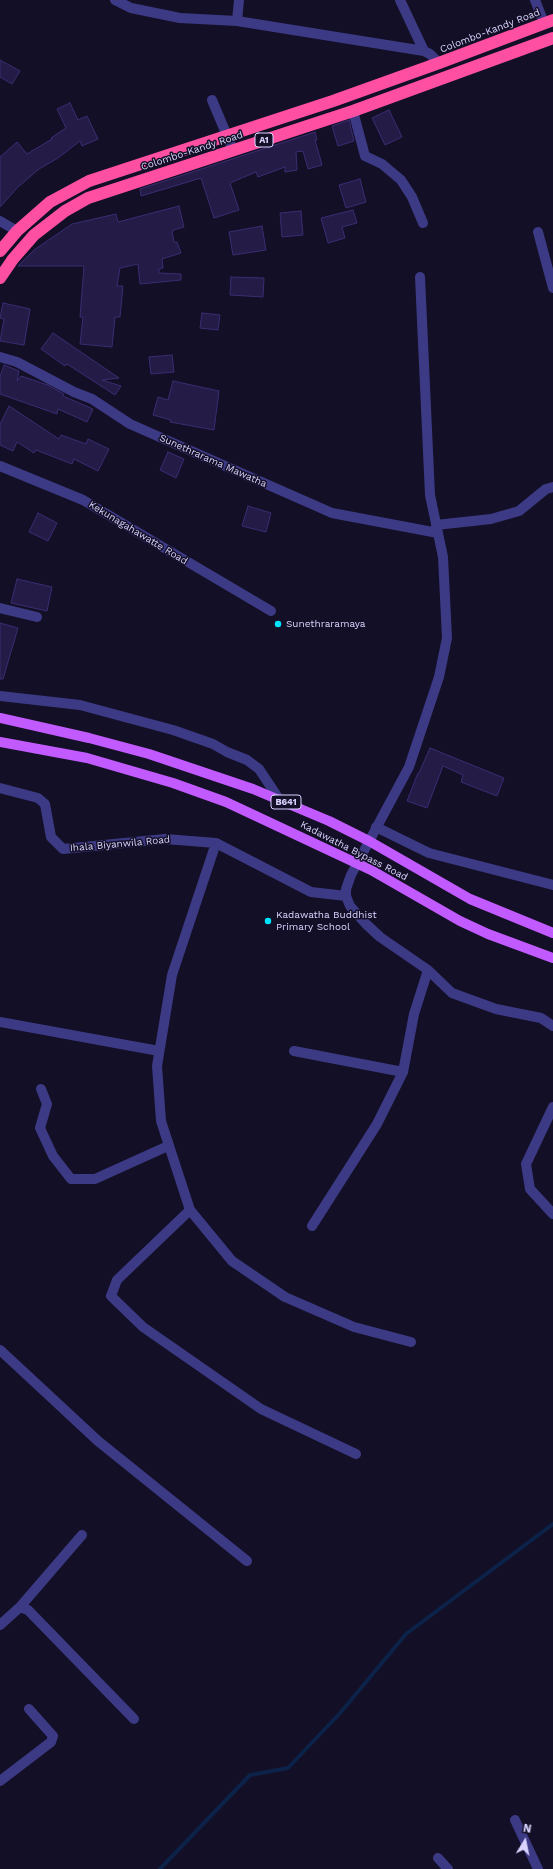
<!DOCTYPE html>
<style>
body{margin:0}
#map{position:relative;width:553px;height:1869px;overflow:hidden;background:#130f26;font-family:"Work Sans",sans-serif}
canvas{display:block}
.north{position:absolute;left:505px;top:1821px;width:40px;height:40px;-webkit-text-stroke:3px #130f26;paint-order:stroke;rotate:10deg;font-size:11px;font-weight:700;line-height:16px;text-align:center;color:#d9d4ff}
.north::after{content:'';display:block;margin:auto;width:14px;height:18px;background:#d9d4ff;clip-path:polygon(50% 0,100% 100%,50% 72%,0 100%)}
</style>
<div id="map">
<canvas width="553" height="1869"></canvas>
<div class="north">N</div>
</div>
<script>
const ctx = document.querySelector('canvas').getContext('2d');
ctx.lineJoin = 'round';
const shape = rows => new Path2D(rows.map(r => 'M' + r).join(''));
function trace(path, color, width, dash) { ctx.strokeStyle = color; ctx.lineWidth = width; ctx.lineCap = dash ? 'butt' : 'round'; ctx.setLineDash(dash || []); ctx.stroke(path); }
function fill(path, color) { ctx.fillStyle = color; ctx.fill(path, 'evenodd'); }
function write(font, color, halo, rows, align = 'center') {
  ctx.font = font + ' "Work Sans",sans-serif'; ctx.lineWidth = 3; ctx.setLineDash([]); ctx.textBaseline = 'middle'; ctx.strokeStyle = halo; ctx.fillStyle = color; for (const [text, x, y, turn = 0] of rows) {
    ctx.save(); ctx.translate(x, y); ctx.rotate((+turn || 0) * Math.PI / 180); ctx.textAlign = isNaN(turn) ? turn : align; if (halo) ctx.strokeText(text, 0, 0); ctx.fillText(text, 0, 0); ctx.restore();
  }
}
trace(shape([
 [160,1869,250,1775,288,1768,341,1712,406,1634,553,1524]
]), '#0c2248', 4);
const building = shape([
 [0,60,20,71,12,84,0,77,0,60],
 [70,103,78,120,87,116,98,139,82,146,80,141,58,158,39,169,18,187,0,207,0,157,17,142,27,154,52,139,51,138,66,128,57,109,70,103],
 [389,110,402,137,385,145,372,118,389,110],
 [349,120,354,141,338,146,332,126,349,120],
 [315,132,317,140,315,140,322,165,308,169,303,151,296,152,297,170,285,172,285,167,258,177,256,172,230,183,239,210,214,218,201,178,141,196,140,189,315,132],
 [360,179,366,202,346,208,339,185,360,179],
 [179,206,184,227,173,230,173,232,172,232,174,242,177,242,181,253,162,259,163,268,159,269,159,273,181,274,181,280,140,284,138,264,120,268,117,286,123,286,120,317,115,317,112,347,80,344,83,317,80,317,84,266,18,266,34,250,72,224,116,214,118,222,179,206],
 [353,210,357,223,342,227,345,238,328,243,321,218,353,210],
 [301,211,303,235,282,237,280,213,301,211],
 [262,226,266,250,233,255,229,232,262,226],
 [231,277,264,278,263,297,230,295,231,277],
 [3,303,30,309,24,345,0,341,4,319,0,318,3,303],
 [202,313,220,315,218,330,200,328,202,313],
 [53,333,119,378,102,380,121,386,115,395,67,364,65,366,41,349,53,333],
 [172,355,174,372,151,374,149,357,172,355],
 [4,365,19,371,17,381,21,376,48,385,64,394,63,396,93,409,87,422,58,409,57,414,0,394,0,377,4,365],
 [173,381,219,391,214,430,170,422,171,420,153,415,158,397,168,400,173,381],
 [9,406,59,439,61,435,86,444,88,439,109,449,98,471,74,459,72,464,36,450,34,453,17,442,13,451,0,445,0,424,9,406],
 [168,452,184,459,176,478,160,470,168,452],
 [248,506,271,513,266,532,242,526,248,506],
 [38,513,57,523,48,541,29,532,38,513],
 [17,579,52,587,47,611,11,603,17,579],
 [0,623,18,628,3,679,0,679,0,623],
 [430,748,504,778,497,796,461,782,463,775,443,766,427,808,407,801,418,773,419,773,430,748]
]);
fill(building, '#241b47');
trace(building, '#3b2d73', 1);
trace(shape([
 [115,0,131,8,180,18,237,21,424,51],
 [400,0,424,51,430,54,439,63],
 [535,0,544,23],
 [237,21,239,0],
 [212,100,233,150],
 [353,111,365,156,382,164,401,180,412,197,423,223],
 [0,221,17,231],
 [538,232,553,288],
 [420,277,430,495,443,557,447,638,439,677,409,767,351,875,346,889,346,896,350,906,365,923,380,937,428,970,452,993,496,1009,541,1018,553,1026],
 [0,357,17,362,74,392,92,399,130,424,332,513,438,533],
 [0,466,83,500,271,611],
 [436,525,491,519,519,511,546,489,553,487],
 [0,608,37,617],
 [0,696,80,705,173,730,213,744,227,752,247,760,259,769,279,799],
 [0,788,38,798,45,804,51,837,63,849,165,839,216,843,311,892,346,896],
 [376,827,429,853,553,885],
 [216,843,172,975,157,1066,161,1121,190,1210,232,1261,285,1297,354,1327,411,1342],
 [0,1022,159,1051],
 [294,1051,403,1072],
 [41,1089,47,1104,40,1128,53,1156,71,1179,95,1179,168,1146],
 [553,1107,526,1164,530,1189,553,1214],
 [190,1210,117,1280,111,1296,143,1327,261,1409,356,1454],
 [312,1226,377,1124,403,1072,414,1014,428,970],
 [0,1350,98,1441,247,1561],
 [20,1607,82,1535],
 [0,1625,20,1607,28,1610,134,1719],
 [0,1781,51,1742,53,1736,29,1709],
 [515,1820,538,1869],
 [438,1858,448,1869]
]), '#3d3a85', 10);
trace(shape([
 [0,718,89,738,149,754,253,789,329,821,369,841,470,899,553,933],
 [0,742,87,758,173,783,226,802,371,870,460,921,488,934,553,958]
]), '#c25bff', 10);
trace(shape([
 [0,251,17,231,50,202,89,181,333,101,439,63,553,20],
 [0,278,13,259,34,235,65,211,88,198,353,111,553,38]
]), '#ff4fa3', 12);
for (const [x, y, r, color] of [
 [278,624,4,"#00e5ff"],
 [268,921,4,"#00e5ff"]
]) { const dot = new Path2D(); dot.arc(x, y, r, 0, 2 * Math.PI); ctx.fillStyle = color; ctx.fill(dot); trace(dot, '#130f26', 1.5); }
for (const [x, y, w] of [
 [264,140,18],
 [286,802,30]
]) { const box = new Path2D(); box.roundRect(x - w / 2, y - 7, w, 14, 3); ctx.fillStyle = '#130f26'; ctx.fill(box); trace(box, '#d9d4ff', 1); }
write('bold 9px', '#d9d4ff', null, [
 ["A1",264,140],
 ["B641",286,802]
]);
write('10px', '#d9d4ff', '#130f26', [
 ["Colombo-Kandy Road",490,31,-21],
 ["Colombo-Kandy Road",192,151,-18],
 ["Sunethrarama Mawatha",213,461,24],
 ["Kekunagahawatte Road",138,533,31],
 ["Ihala Biyanwila Road",120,844,-5],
 ["Kadawatha Bypass Road",354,851,27]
]);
write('10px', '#d9d4ff', '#130f26', [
 ["Sunethraramaya",286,624],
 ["Kadawatha Buddhist",276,915],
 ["Primary School",276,927]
], 'left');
</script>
